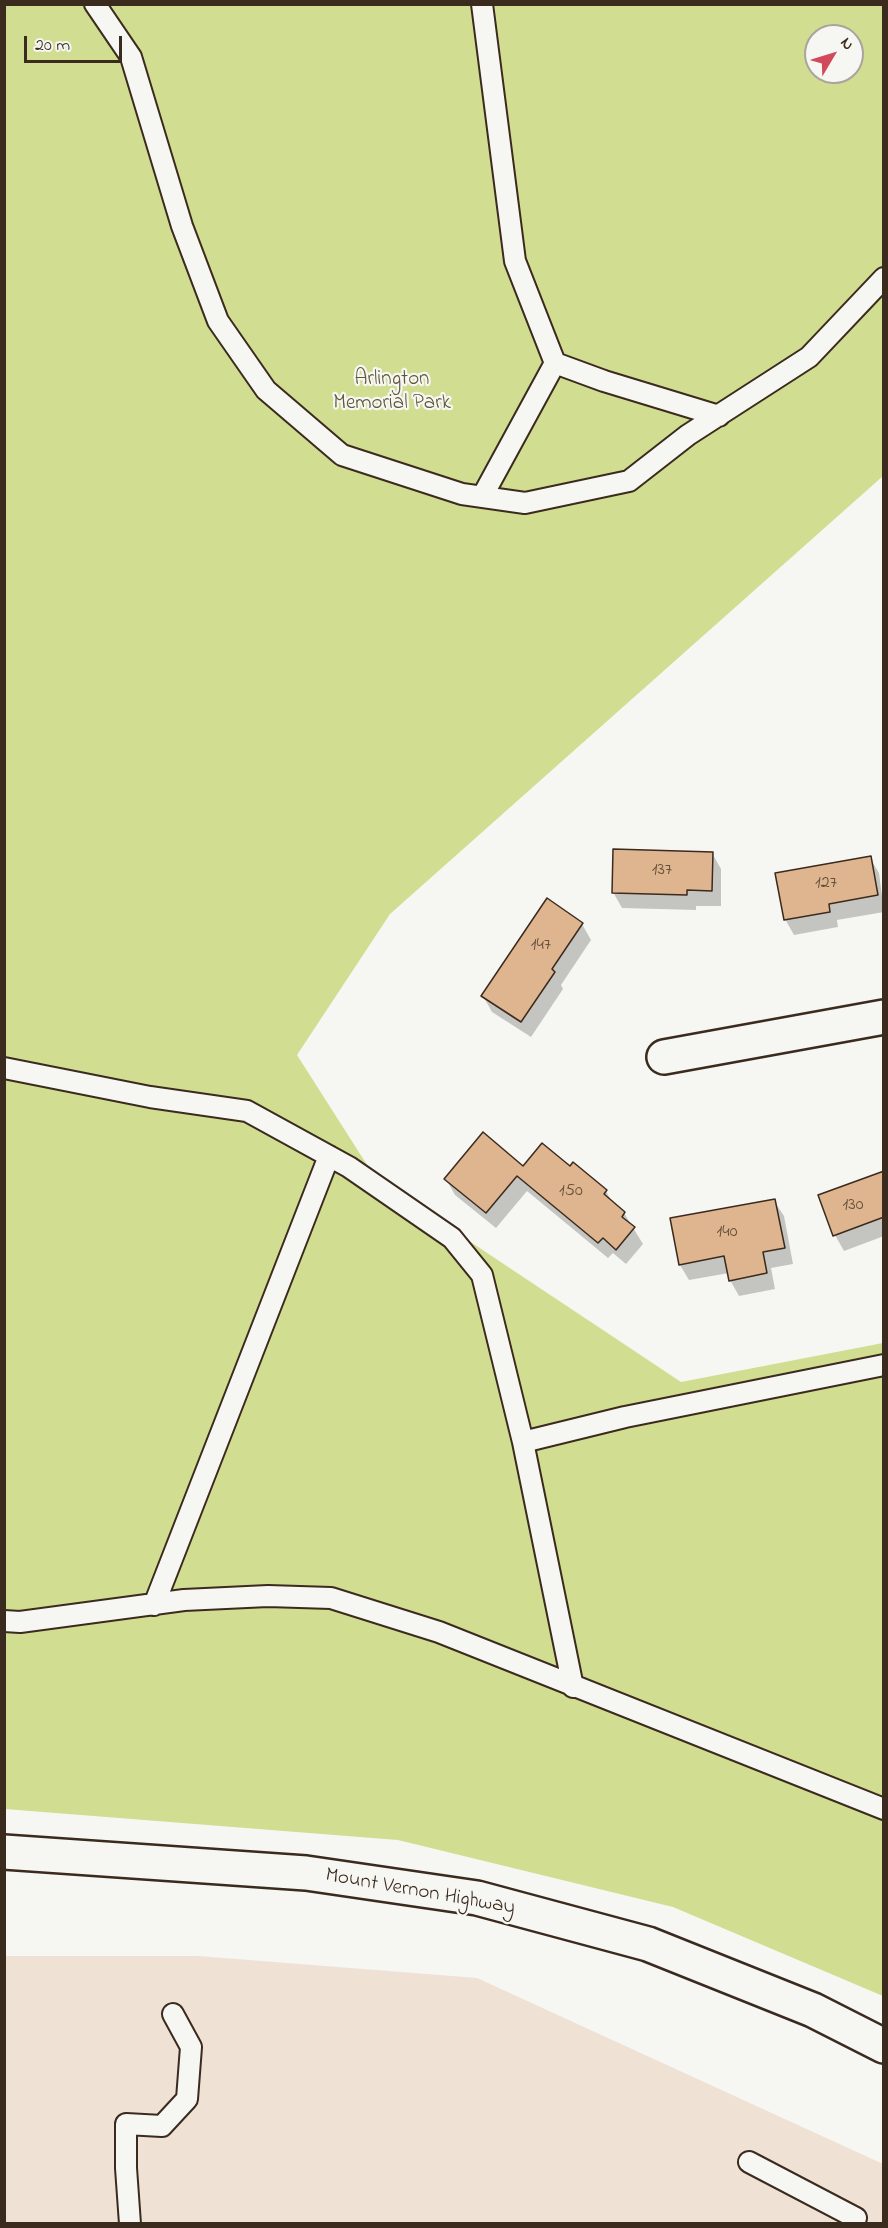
<!DOCTYPE html>
<style>
body{margin:0}
#map{position:relative;width:888px;height:2228px;overflow:hidden;background:#f6f6f2;font-family:"Indie Flower",sans-serif}
canvas{display:block}
.frame{position:absolute;inset:0;border:6px solid #3b2a1e;pointer-events:none}
.north{position:absolute;left:804px;top:24px;width:60px;height:60px;box-sizing:border-box;background:#f6f6f2;border:2px solid #aba49d;border-radius:50%;rotate:52deg;font-size:16px;font-weight:700;line-height:24px;text-align:center;color:#3b2a1e}
.north::after{content:'';display:block;margin:auto;width:21px;height:27px;background:#d1495b;clip-path:polygon(50% 0,100% 100%,50% 72%,0 100%)}
.scale{position:absolute;left:24px;top:36px;width:98px;height:27px;box-sizing:border-box;border:3px solid #3b2a1e;border-top:0;padding-left:8px;font-size:18px;line-height:21px;white-space:nowrap;color:#3b2a1e;-webkit-text-stroke:4px #f6f6f2;paint-order:stroke}
</style>
<div id="map">
<canvas width="888" height="2228"></canvas>
<div class="frame"></div>
<div class="north">N</div>
<div class="scale">20 m</div>
</div>
<script>
const ctx = document.querySelector('canvas').getContext('2d');
ctx.lineJoin = 'round';
function fill(path, color) { ctx.fillStyle = color; ctx.fill(path, 'evenodd'); }
const shape = rows => new Path2D(rows.map(r => 'M' + r).join(''));
function trace(path, color, width, dash) { ctx.strokeStyle = color; ctx.lineWidth = width; ctx.lineCap = dash ? 'butt' : 'round'; ctx.setLineDash(dash || []); ctx.stroke(path); }
function write(font, color, halo, rows, align = 'center') {
  ctx.font = font + ' "Indie Flower",sans-serif'; ctx.lineWidth = 4.5; ctx.setLineDash([]); ctx.textBaseline = 'middle'; ctx.strokeStyle = halo; ctx.fillStyle = color; for (const [text, x, y, turn = 0] of rows) {
    ctx.save(); ctx.translate(x, y); ctx.rotate((+turn || 0) * Math.PI / 180); ctx.textAlign = isNaN(turn) ? turn : align; if (halo) ctx.strokeText(text, 0, 0); ctx.fillText(text, 0, 0); ctx.restore();
  }
}
fill(shape([
 [4,1956,198,1956,477,1978,883,2164,883,2223,5,2223]
]), '#efe2d4');
fill(shape([
 [4,5,883,5,883,476,390,914,297,1055,376,1179,681,1382,883,1343,883,1996,673,1907,398,1840,5,1809],
 [816,36,852,36,852,72,816,72]
]), '#d1dd90');
fill(shape([
 [712,853,721,869,721,906,696,906,696,910,622,908,613,892],
 [870,858,879,873,884,912,837,920,838,927,794,935,785,919],
 [582,924,591,940,561,985,563,989,531,1037,492,1012,483,996],
 [523,1168,570,1168,606,1191,613,1204,624,1213,643,1244,626,1264,613,1253,608,1258,527,1191,496,1228,455,1195,446,1179],
 [884,1172,884,1236,844,1251,835,1235],
 [774,1201,784,1216,793,1264,771,1268,775,1289,739,1296,730,1280,729,1273,689,1280,680,1265]
]), '#0003');
const building = shape([
 [613,849,713,852,712,891,687,890,687,895,612,893,613,849],
 [871,856,878,895,829,904,830,912,784,920,775,873,871,856],
 [547,898,583,923,552,969,555,972,521,1022,481,996,547,898],
 [483,1132,523,1166,542,1143,570,1166,573,1162,607,1190,604,1194,625,1212,622,1217,635,1227,616,1250,603,1238,598,1243,517,1176,486,1213,444,1179,483,1132],
 [884,1171,884,1217,833,1236,818,1195,884,1171],
 [775,1199,785,1248,763,1252,767,1273,729,1281,724,1256,679,1265,670,1218,775,1199]
]);
fill(building, '#deb58e');
trace(building, '#3b2a1e', 1.5);
const service = shape([
 [95,4,131,57,182,226,218,321,266,390,342,455,462,494,525,503,629,481,688,435,809,357,884,278],
 [482,4,515,261,555,363,604,381,719,416],
 [482,497,555,363],
 [4,1068,150,1097,247,1111,349,1167,452,1238,482,1275,523,1442,573,1687],
 [523,1442,625,1417,884,1365],
 [154,1605,329,1156],
 [4,1621,20,1622,184,1600,268,1596,331,1598,439,1632,884,1809],
 [749,2162,856,2218],
 [130,2224,126,2168,126,2124,162,2126,187,2099,191,2047,173,2014]
]);
const minor = shape([
 [664,1057,884,1017]
]);
const tertiary = shape([
 [4,1852,306,1873,477,1898,648,1944,813,2010,884,2046]
]);
trace(service, '#3b2a1e', 24);
trace(minor, '#3b2a1e', 38);
trace(tertiary, '#3b2a1e', 38);
trace(service, '#f6f6f2', 20);
trace(minor, '#f6f6f2', 33);
trace(tertiary, '#f6f6f2', 33);
write('18px', '#644d3a', null, [
 ["137",662,871],
 ["127",826,884],
 ["147",541,946],
 ["150",571,1192],
 ["130",853,1206],
 ["140",727,1233]
]);
write('21px', '#60573a', '#f6f6f2', [
 ["Arlington",392,381],
 ["Memorial Park",392,405]
]);
write('21px', '#3b2a1e', '#f6f6f2', [
 ["Mount Vernon Highway",420,1893,10]
]);
</script>
